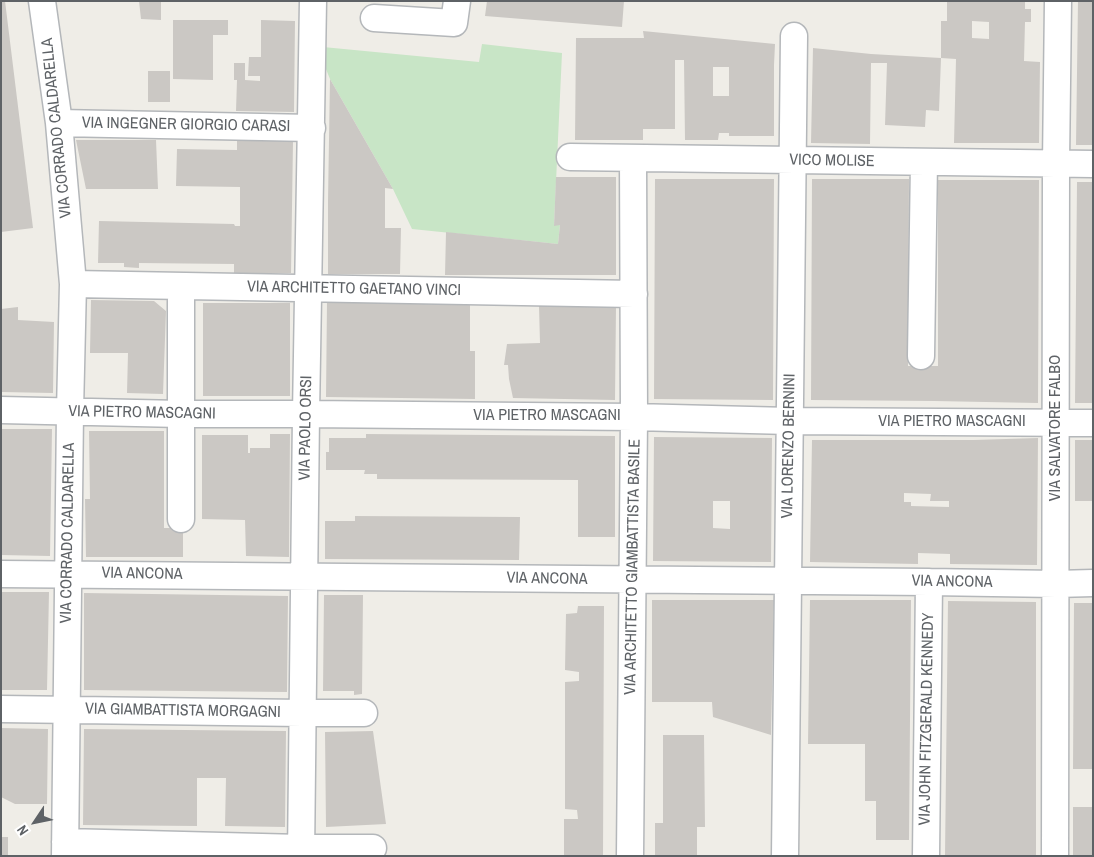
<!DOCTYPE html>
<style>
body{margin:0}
#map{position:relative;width:1094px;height:857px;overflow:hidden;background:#efede7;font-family:"Archivo Narrow",sans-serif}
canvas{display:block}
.frame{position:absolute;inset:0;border:2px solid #5e6266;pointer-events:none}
.north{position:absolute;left:10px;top:797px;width:50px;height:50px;-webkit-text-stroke:4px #fff;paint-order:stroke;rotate:236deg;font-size:14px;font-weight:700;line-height:20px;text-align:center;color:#5e6266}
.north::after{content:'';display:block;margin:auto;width:18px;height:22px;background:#5e6266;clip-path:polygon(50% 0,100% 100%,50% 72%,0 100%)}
</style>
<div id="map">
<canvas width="1094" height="857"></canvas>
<div class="frame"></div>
<div class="north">N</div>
</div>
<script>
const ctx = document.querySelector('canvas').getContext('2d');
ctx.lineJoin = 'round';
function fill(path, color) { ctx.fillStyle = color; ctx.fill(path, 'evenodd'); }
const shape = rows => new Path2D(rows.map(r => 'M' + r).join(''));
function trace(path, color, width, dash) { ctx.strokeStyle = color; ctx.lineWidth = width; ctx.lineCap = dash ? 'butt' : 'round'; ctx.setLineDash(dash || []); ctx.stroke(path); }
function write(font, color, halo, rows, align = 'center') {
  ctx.font = font + ' "Archivo Narrow",sans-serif'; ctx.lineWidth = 4.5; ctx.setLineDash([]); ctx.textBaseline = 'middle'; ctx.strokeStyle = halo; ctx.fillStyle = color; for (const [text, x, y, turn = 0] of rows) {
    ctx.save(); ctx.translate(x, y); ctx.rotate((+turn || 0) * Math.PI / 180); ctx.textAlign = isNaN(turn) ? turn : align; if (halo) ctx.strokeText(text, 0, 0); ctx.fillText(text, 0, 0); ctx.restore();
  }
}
fill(shape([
 [482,44,562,53,554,225,560,225,558,244,412,229,393,189,330,79,321,57,323,47,479,62]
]), '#c8e5c6');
fill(shape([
 [1,1,5,1,33,228,1,232],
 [139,1,161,1,161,20,141,19],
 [487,1,624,1,622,27,485,16],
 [947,1,1025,1,1025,9,1031,9,1031,22,1025,22,1024,61,1040,62,1039,143,954,143,956,59,941,58,941,21,947,21],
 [972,21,989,22,989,39,972,38],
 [1078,1,1093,1,1093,145,1076,145],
 [173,20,228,20,228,35,213,35,213,80,173,79],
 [261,20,295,21,294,112,236,111,237,80,234,80,234,63,245,63,245,80,260,81,260,76,248,76,249,57,261,57],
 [643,31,775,44,774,65,774,136,729,136,729,133,719,133,718,140,685,140,684,60,675,60,675,129,643,129,643,140,575,140,576,38,644,38],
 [713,67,729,67,729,96,713,96],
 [813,48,871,54,941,58,939,111,926,110,925,127,885,125,887,63,871,63,870,144,811,143],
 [148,71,170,71,170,102,148,102],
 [330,79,393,189,385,188,385,228,401,228,400,274,328,274,328,201],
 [76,140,156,140,158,189,86,189],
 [237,140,293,141,291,273,234,273,234,264,139,263,139,268,124,267,124,263,98,263,99,221,234,224,235,226,240,226,240,187,176,186,177,149,237,150],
 [556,177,616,177,616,275,445,275,446,232,558,244,560,225,554,226],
 [655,179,774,179,773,400,654,399],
 [812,179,909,179,908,366,938,366,938,180,1039,180,1038,403,934,401,811,400],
 [1077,182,1093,182,1093,403,1075,403],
 [91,300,154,301,166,311,163,394,127,393,128,353,90,353],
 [327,302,470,305,470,351,475,351,475,399,326,397],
 [203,303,290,303,290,396,203,396],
 [539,306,616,307,615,400,513,398,509,379,508,365,504,365,507,344,540,343],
 [18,307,18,320,54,322,53,393,1,392,1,309],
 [1,429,52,429,50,556,1,555],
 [89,431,164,431,164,528,183,528,183,557,86,557,85,499,90,499],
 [270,434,290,434,289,557,246,556,245,520,202,519,202,435,248,435,248,453,250,453,250,448,270,448],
 [366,434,615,436,615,537,578,537,578,480,377,479,377,474,364,474,365,470,326,470,326,452,329,452,329,438,366,438],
 [654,437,772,438,771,562,653,561],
 [713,501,730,501,730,529,713,528],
 [1038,438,1037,565,950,564,950,554,918,553,918,564,810,562,812,440,974,440],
 [904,493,931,494,930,501,949,501,949,507,911,506,911,502,904,502],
 [1075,440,1093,440,1093,501,1075,501],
 [355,516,520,517,519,560,325,559,325,521,355,521],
 [1,592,49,592,47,690,1,690],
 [84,593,288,596,287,692,84,690],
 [324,595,363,595,362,694,354,695,354,691,323,691],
 [652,600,774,600,771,735,713,717,712,702,652,702],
 [810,600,911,600,909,840,876,840,876,801,865,801,865,744,808,744],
 [948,601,1036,602,1036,856,945,856],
 [1074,603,1093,603,1093,769,1073,769],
 [578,606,604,606,603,856,564,856,564,819,578,819,577,810,565,809,565,682,579,681,579,672,565,670,566,614,577,613],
 [1,728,48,729,47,804,15,804,1,797],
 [84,729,286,731,285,827,225,826,226,778,197,778,197,826,83,825],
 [373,731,386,824,326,827,325,732],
 [663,735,704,735,705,827,697,827,697,856,655,856,655,823,663,823],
 [1073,807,1093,807,1093,856,1073,856],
 [1,837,8,837,8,856,1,856]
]), '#cbc8c4');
const minor = shape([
 [42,1,59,123,73,284,70,411,65,856],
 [374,18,454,23,457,1],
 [59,123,312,128],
 [570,157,1093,164],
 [73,284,634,294],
 [181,286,181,519],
 [921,356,924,162],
 [1,410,181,414,306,414,634,417,789,421,1093,423],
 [1,574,929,582,1056,584,1093,583],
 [1,709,302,713,364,713],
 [65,842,301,848,373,848],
 [301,856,306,414,313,1],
 [630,856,634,417,633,158],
 [785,856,794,36],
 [926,856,929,582],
 [1055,856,1056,163,1058,1]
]);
trace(minor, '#b4b7ba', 29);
trace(minor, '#fff', 26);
write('16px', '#5e6266', '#fff', [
 ["VIA INGEGNER GIORGIO CARASI",186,125,1],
 ["VIA CORRADO CALDARELLA",57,128,-96],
 ["VICO MOLISE",832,161,1],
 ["VIA ARCHITETTO GAETANO VINCI",354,289,1],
 ["VIA PIETRO MASCAGNI",142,413,1],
 ["VIA PIETRO MASCAGNI",547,416],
 ["VIA PIETRO MASCAGNI",952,422],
 ["VIA PAOLO ORSI",306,428,-89],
 ["VIA SALVATORE FALBO",1056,428,-90],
 ["VIA LORENZO BERNINI",789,446,-89],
 ["VIA CORRADO CALDARELLA",68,533,-89],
 ["VIA ARCHITETTO GIAMBATTISTA BASILE",633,567,-89],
 ["VIA ANCONA",142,574,1],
 ["VIA ANCONA",547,579,1],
 ["VIA ANCONA",952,582,1],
 ["VIA GIAMBATTISTA MORGAGNI",183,711,1],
 ["VIA JOHN FITZGERALD KENNEDY",927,719,-89]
]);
</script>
